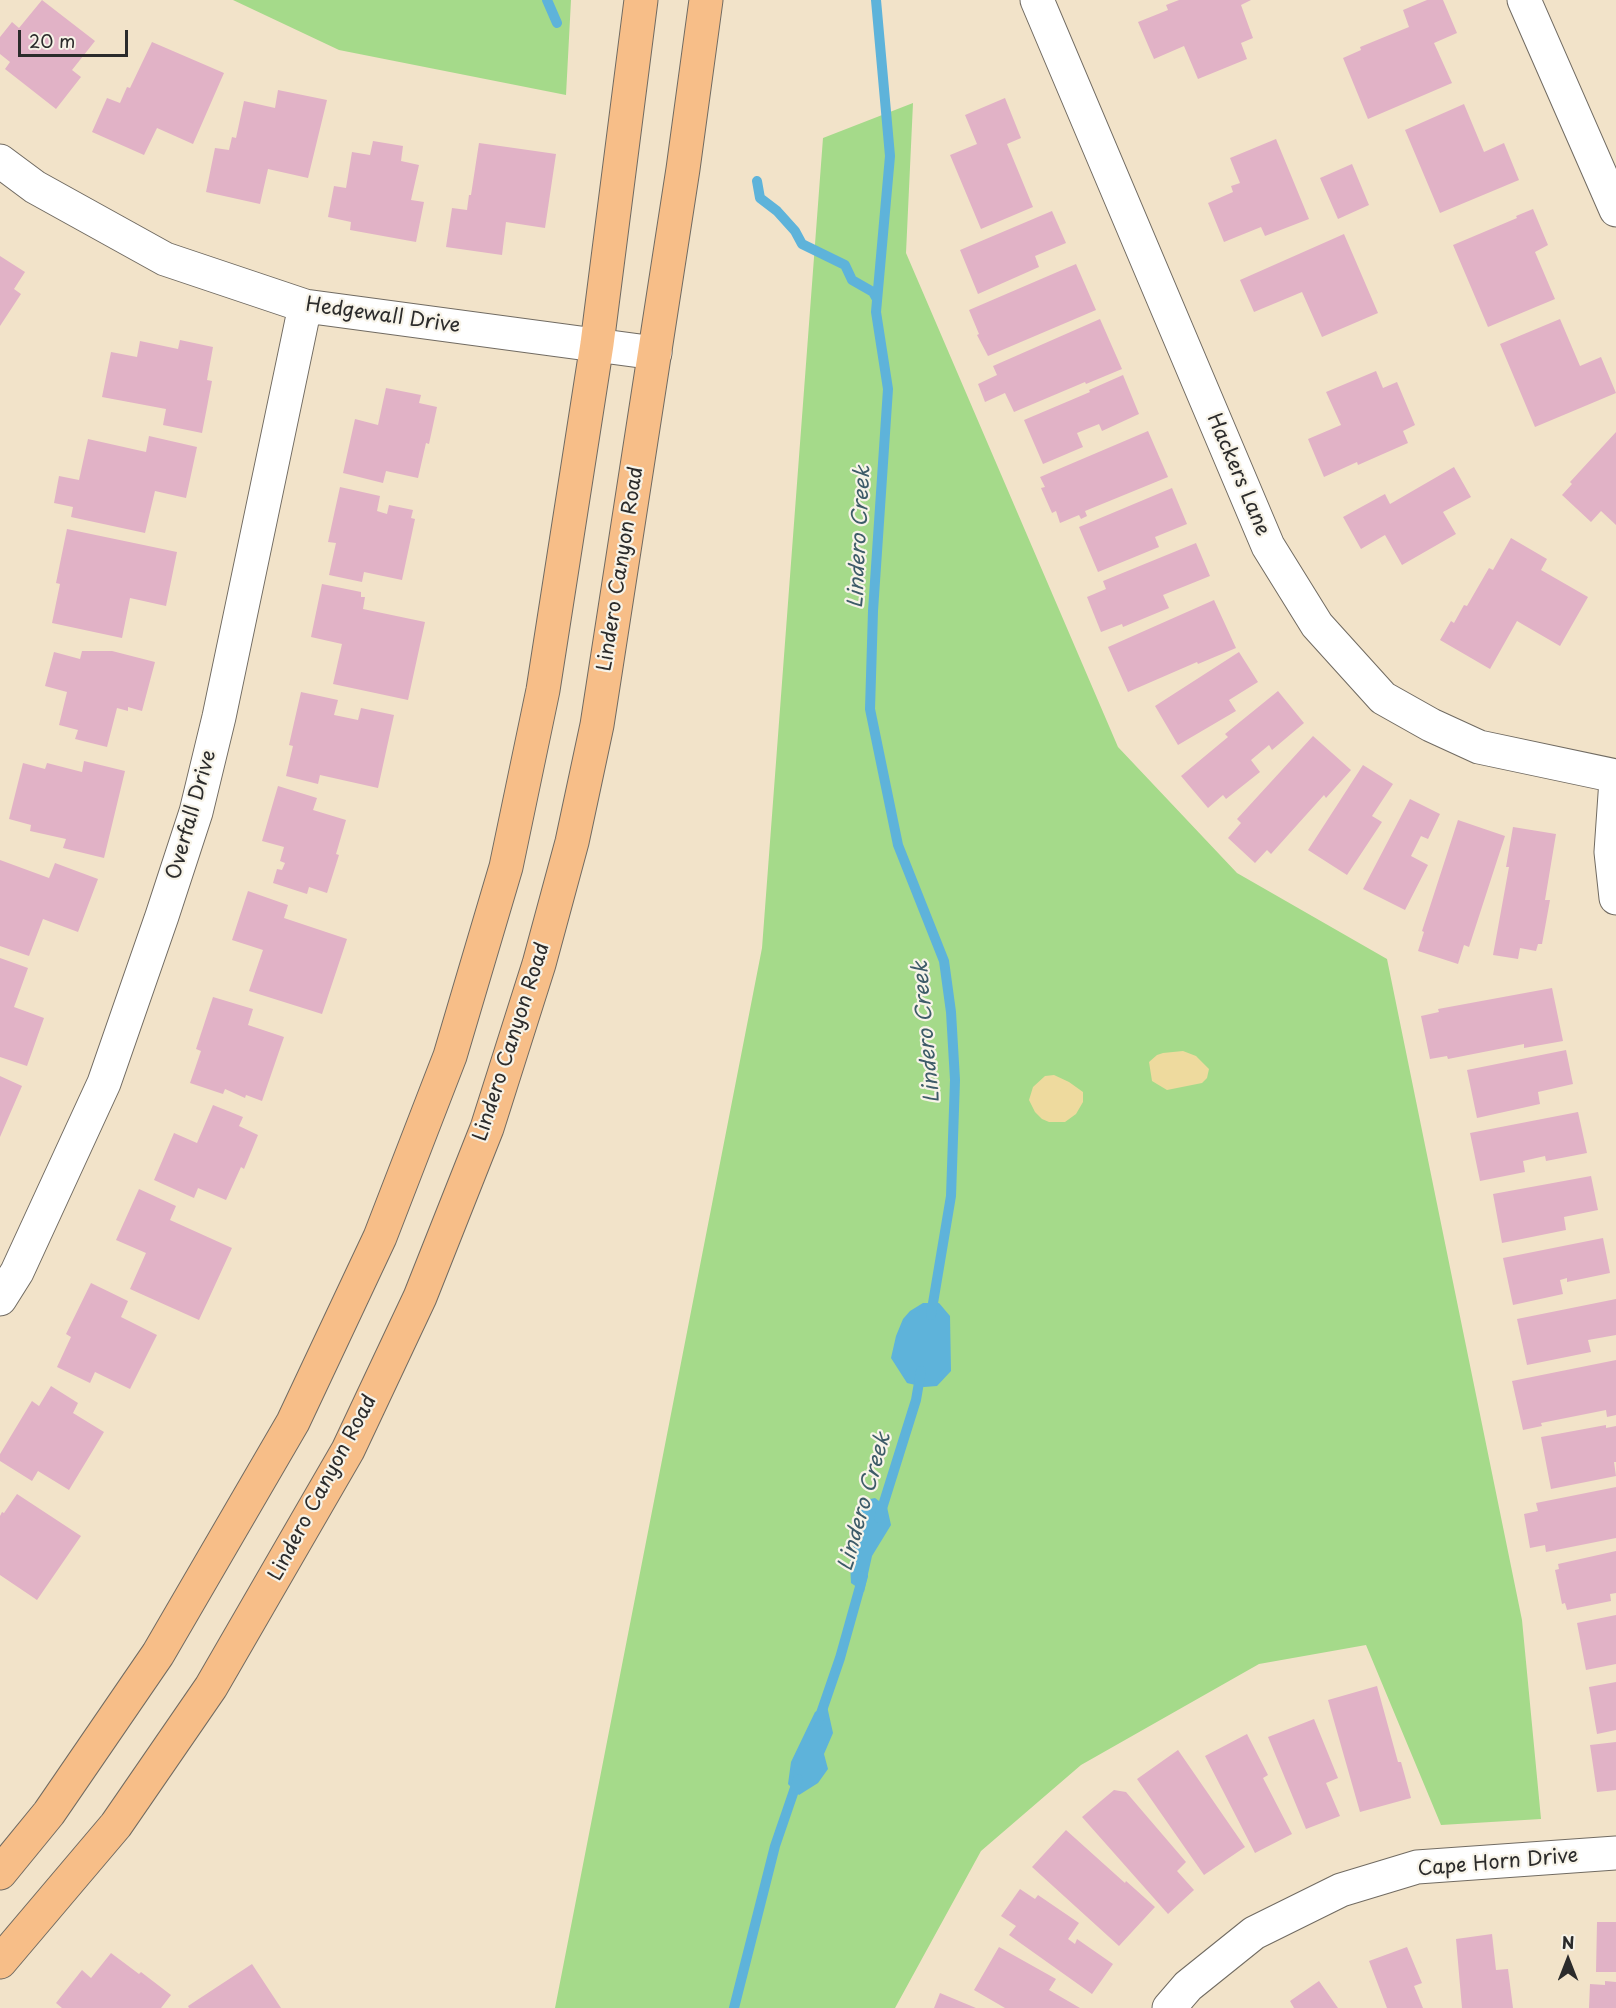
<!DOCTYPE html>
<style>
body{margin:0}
#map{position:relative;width:1616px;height:2008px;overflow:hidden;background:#f2e3c9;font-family:"Playpen Sans",sans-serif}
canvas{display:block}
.north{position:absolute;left:1538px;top:1930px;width:60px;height:60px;-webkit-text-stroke:4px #f7f3e8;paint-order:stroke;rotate:0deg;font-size:16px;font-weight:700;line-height:24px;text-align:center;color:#2b2b2b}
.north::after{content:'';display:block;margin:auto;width:21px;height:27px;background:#2b2b2b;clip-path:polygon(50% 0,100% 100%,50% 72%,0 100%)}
.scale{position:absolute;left:18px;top:30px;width:110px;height:27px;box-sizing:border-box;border:3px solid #2b2b2b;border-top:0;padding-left:8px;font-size:18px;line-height:21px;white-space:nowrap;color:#2b2b2b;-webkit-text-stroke:4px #f7f3e8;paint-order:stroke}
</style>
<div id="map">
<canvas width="1616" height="2008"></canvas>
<div class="north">N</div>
<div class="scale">20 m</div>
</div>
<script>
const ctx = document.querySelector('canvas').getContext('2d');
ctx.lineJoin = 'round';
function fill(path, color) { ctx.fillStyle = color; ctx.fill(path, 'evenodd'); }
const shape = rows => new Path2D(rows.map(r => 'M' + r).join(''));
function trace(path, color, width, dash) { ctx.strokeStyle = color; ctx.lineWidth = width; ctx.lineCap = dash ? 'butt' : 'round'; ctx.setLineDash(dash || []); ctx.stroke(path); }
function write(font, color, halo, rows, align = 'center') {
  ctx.font = font + ' "Playpen Sans",sans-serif'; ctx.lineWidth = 4.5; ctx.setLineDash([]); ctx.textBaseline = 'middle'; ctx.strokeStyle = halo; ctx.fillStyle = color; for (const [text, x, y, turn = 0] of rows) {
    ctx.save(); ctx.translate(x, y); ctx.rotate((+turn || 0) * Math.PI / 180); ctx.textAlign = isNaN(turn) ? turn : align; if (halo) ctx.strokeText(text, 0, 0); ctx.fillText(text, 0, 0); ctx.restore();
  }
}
fill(shape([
 [233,0,571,0,566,95,339,50],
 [913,103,906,253,1118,747,1237,873,1387,959,1522,1620,1541,1819,1441,1825,1366,1645,1259,1664,1081,1765,981,1851,895,2008,555,2008,762,948,823,138]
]), '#a5da8a');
fill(shape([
 [1183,1051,1196,1056,1209,1069,1207,1078,1202,1083,1167,1090,1152,1081,1149,1062,1157,1055,1163,1053],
 [1054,1075,1069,1082,1083,1092,1083,1102,1076,1114,1065,1122,1049,1122,1042,1119,1035,1112,1029,1100,1033,1087,1045,1076]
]), '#eeda9e');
fill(shape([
 [923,1303,939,1303,950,1316,951,1371,937,1386,924,1387,907,1383,891,1358,896,1336,903,1319,910,1311],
 [875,1498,887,1507,891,1525,872,1556,864,1592,851,1583,850,1562,859,1511,865,1500],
 [827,1706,833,1733,824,1754,828,1769,818,1783,799,1795,788,1784,791,1762,815,1712]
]), '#5eb3da');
trace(shape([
 [547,0,557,23],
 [876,0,890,156,876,312,888,389,873,611,870,709,898,845,944,961,951,1012,955,1080,951,1196,931,1315],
 [757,181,760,198,777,211,795,231,802,244,845,265,852,280,873,292,877,299],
 [879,1518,916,1400,921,1371],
 [818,1722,840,1658,863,1576],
 [734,2008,775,1846,798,1779]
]), '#5eb3da', 10);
fill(shape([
 [42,0,95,41,72,70,81,77,56,109,5,69,10,62,0,54,0,37,12,22,19,28],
 [1179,0,1251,0,1241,5,1253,38,1241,43,1247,59,1198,79,1184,46,1154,59,1138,22,1168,10,1166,5],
 [1427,0,1443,0,1457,33,1434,43,1452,83,1368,119,1343,58,1361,50,1360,47,1409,27,1403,10],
 [152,42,224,73,193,144,157,128,144,155,92,132,107,98,120,103,127,87,130,88],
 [278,90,327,100,308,178,268,169,260,204,206,192,215,148,229,150,232,137,236,138,244,101,275,108],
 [1005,98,1021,138,1007,144,1033,207,981,229,950,155,977,144,965,115],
 [1464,104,1484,152,1504,143,1519,180,1440,213,1405,130],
 [1276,139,1309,219,1265,236,1261,227,1224,242,1208,203,1233,192,1231,186,1240,183,1230,158],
 [373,141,403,146,401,161,419,165,411,200,424,202,416,242,350,230,351,222,328,217,334,186,346,188,352,152,370,155],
 [479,143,556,154,545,228,506,222,502,255,446,247,452,208,467,210,469,195,471,195],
 [1352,164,1369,205,1338,219,1320,178],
 [1533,209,1548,245,1535,252,1555,299,1488,327,1453,245,1517,218,1516,216],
 [1052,211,1066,243,1035,256,1039,267,978,294,960,250],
 [1344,234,1378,313,1322,337,1302,292,1254,312,1240,280],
 [0,256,25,272,14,289,21,294,0,326],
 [1076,264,1096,310,988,356,977,335,979,334,969,310],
 [1100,319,1122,369,1086,384,1085,382,1014,412,1005,393,985,402,978,384,997,375,993,366],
 [1560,319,1580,366,1601,357,1616,393,1535,427,1500,344],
 [180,340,213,347,207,380,212,381,202,433,163,425,166,409,102,397,111,352,137,357,140,341,178,349],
 [1376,371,1383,388,1397,382,1415,425,1403,431,1408,443,1358,465,1357,462,1324,477,1308,439,1341,425,1326,392],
 [1123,375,1139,414,1102,431,1099,424,1077,433,1083,447,1043,464,1024,420,1090,392,1089,390],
 [386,388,421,395,419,403,437,407,429,444,426,443,418,478,386,471,383,483,343,473,355,419,378,425],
 [1148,431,1168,477,1085,511,1087,516,1081,519,1079,515,1060,523,1056,511,1052,513,1041,488,1045,487,1040,477],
 [1616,432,1616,525,1601,511,1591,522,1562,495,1572,484,1570,482],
 [149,436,197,447,186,498,155,491,145,533,71,517,73,507,54,503,59,476,79,480,88,439,146,452],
 [1454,467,1471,497,1443,512,1456,534,1402,565,1385,535,1361,549,1343,517,1385,494,1390,504],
 [340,487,380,496,377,511,387,514,389,505,413,510,411,518,415,519,402,580,364,572,362,582,329,575,336,543,328,542],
 [1172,488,1187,524,1155,537,1159,547,1098,572,1079,527],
 [67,529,177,552,166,606,130,598,122,638,52,623,60,584,56,583],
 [1511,538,1547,559,1541,570,1588,597,1560,646,1517,621,1490,669,1440,640,1451,621,1454,623,1464,605,1467,606,1489,568,1493,570],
 [1196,543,1210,576,1163,595,1169,608,1123,627,1122,624,1101,632,1087,597,1106,589,1103,581],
 [322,584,361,592,361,597,365,597,363,609,425,622,408,700,333,684,342,644,311,637],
 [1214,600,1236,648,1198,664,1197,662,1128,692,1108,647],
 [82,651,112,651,155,662,142,711,128,707,128,711,117,708,107,747,75,739,78,730,59,725,67,692,45,686,54,652,80,659],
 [1239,652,1258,682,1229,700,1236,711,1178,745,1155,706],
 [1278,691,1304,723,1272,750,1269,745,1251,760,1260,772,1226,799,1223,795,1208,808,1181,776,1228,737,1225,734],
 [301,692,338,700,334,715,358,720,361,708,394,715,378,788,320,775,318,784,286,776,293,746,289,745],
 [1313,736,1351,770,1326,798,1324,795,1271,854,1267,850,1255,863,1228,838,1241,823,1237,819],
 [84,761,125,771,104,858,63,848,66,839,30,831,31,825,9,819,23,763,45,769,47,763,82,772],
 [1363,765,1393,784,1372,816,1382,822,1347,875,1308,850],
 [278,786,317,798,313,810,346,820,336,854,339,855,327,893,309,887,307,894,273,883,277,869,282,870,285,863,280,861,284,847,262,841],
 [1410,799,1440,814,1428,839,1421,836,1411,856,1428,865,1405,910,1363,889],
 [1458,820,1505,836,1469,947,1464,945,1458,964,1418,951,1424,932,1422,931],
 [1513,827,1556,834,1545,900,1550,900,1542,944,1538,944,1536,951,1520,948,1518,959,1493,955,1509,867,1506,867],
 [0,860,49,878,55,863,98,879,78,932,43,919,29,956,0,946],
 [248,891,288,905,284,918,347,939,322,1014,249,991,263,950,232,940],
 [0,958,28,968,14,1007,44,1018,27,1066,0,1057],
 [1552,988,1563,1041,1524,1048,1524,1044,1448,1059,1447,1056,1430,1059,1421,1016,1439,1012,1438,1009],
 [213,997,253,1009,248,1025,284,1037,262,1101,246,1095,245,1098,225,1089,223,1094,190,1083,201,1051,196,1049],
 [1566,1050,1573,1084,1538,1092,1540,1104,1477,1118,1467,1070],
 [0,1076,22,1086,0,1137],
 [213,1105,243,1117,239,1126,258,1135,244,1169,241,1167,226,1200,198,1188,194,1198,154,1180,174,1133,197,1143],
 [1578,1112,1587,1153,1546,1161,1545,1156,1523,1161,1525,1172,1480,1181,1470,1133],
 [1591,1176,1598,1210,1564,1217,1566,1230,1502,1243,1493,1194],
 [139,1189,176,1206,170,1220,232,1248,199,1320,130,1289,146,1253,116,1240],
 [1603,1238,1610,1273,1567,1282,1567,1278,1560,1280,1563,1294,1513,1305,1503,1258],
 [91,1283,128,1301,121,1317,157,1335,130,1389,95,1372,90,1383,57,1367,71,1337,66,1334],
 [1616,1299,1616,1335,1588,1340,1591,1352,1527,1365,1517,1319],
 [1616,1360,1616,1415,1607,1417,1606,1410,1541,1423,1542,1426,1523,1430,1512,1381],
 [51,1386,78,1403,73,1413,104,1432,69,1490,38,1471,32,1481,0,1461,0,1454,32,1401,39,1406],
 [1606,1425,1606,1428,1616,1426,1616,1462,1614,1462,1616,1476,1551,1489,1541,1437],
 [1616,1487,1616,1538,1546,1552,1545,1545,1530,1548,1524,1514,1538,1511,1536,1503],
 [17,1494,81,1536,37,1600,0,1575,0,1516,2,1512,4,1513],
 [1616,1551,1616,1593,1610,1594,1611,1601,1567,1610,1565,1603,1562,1604,1555,1570,1559,1569,1558,1564],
 [1616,1615,1616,1664,1586,1670,1577,1623],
 [1616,1682,1616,1730,1597,1734,1589,1687],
 [1377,1686,1398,1762,1401,1762,1411,1798,1360,1812,1328,1700],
 [1314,1719,1338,1778,1326,1783,1340,1816,1306,1829,1268,1737],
 [1247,1734,1268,1775,1263,1778,1292,1834,1255,1853,1205,1756],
 [1616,1742,1616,1790,1597,1792,1590,1745],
 [1178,1750,1245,1847,1204,1875,1137,1779],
 [1114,1790,1126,1792,1186,1862,1177,1871,1194,1890,1168,1914,1082,1817],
 [1066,1830,1125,1883,1126,1881,1155,1907,1119,1946,1032,1867],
 [1020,1889,1035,1899,1038,1895,1079,1923,1068,1939,1075,1944,1077,1939,1113,1964,1092,1994,1009,1935,1016,1926,1001,1916],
 [1597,1922,1616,1922,1616,1972,1596,1972],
 [1492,1934,1496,1970,1508,1969,1513,2008,1462,2008,1456,1939],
 [999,1947,1056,1979,1049,1990,1080,2008,1005,2008,974,1990],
 [1407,1947,1422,1983,1414,1986,1423,2008,1387,2008,1369,1961],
 [111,1953,139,1974,141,1972,171,1995,161,2008,62,2008,56,2003,82,1970,91,1978],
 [252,1964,281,2008,189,2008,188,2006],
 [1319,1981,1338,2008,1294,2008,1290,2001],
 [1605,1981,1616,1982,1616,2008,1589,2008,1590,1984,1605,1985],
 [940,1993,976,2008,934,2008]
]), '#e1b2c6');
const minor = shape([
 [1037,0,1268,546,1317,625,1383,698,1431,725,1479,747,1616,776],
 [1524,0,1616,210],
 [0,161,35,187,165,259,305,306,655,353],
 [1616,780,1611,852,1616,898],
 [0,1299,17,1272,104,1083,162,916,196,812,219,717,305,306],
 [1169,2008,1188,1986,1254,1933,1341,1890,1417,1867,1616,1853]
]);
const major = shape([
 [0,1873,49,1813,158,1654,293,1422,380,1237,450,1056,506,867,543,690,597,344,641,0],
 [0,1962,116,1825,211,1687,348,1450,420,1297,487,1128,539,964,572,842,597,725,683,169,706,0]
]);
trace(minor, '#716b62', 35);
trace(major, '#716b62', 35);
trace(minor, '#fff', 33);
trace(major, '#f7be88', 33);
write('20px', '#2b2b2b', '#f7f3e8', [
 ["Hedgewall Drive",383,316,8],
 ["Hackers Lane",1238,475,67],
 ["Lindero Canyon Road",621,569,-81],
 ["Overfall Drive",192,815,-74],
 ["Lindero Canyon Road",512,1042,-72],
 ["Lindero Canyon Road",323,1488,-62],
 ["Cape Horn Drive",1498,1863,-5]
]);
write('italic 21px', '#3d5b68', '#f7f3e8', [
 ["Lindero Creek",860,537,-87],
 ["Lindero Creek",927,1032,-95],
 ["Lindero Creek",865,1502,-74]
]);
</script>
